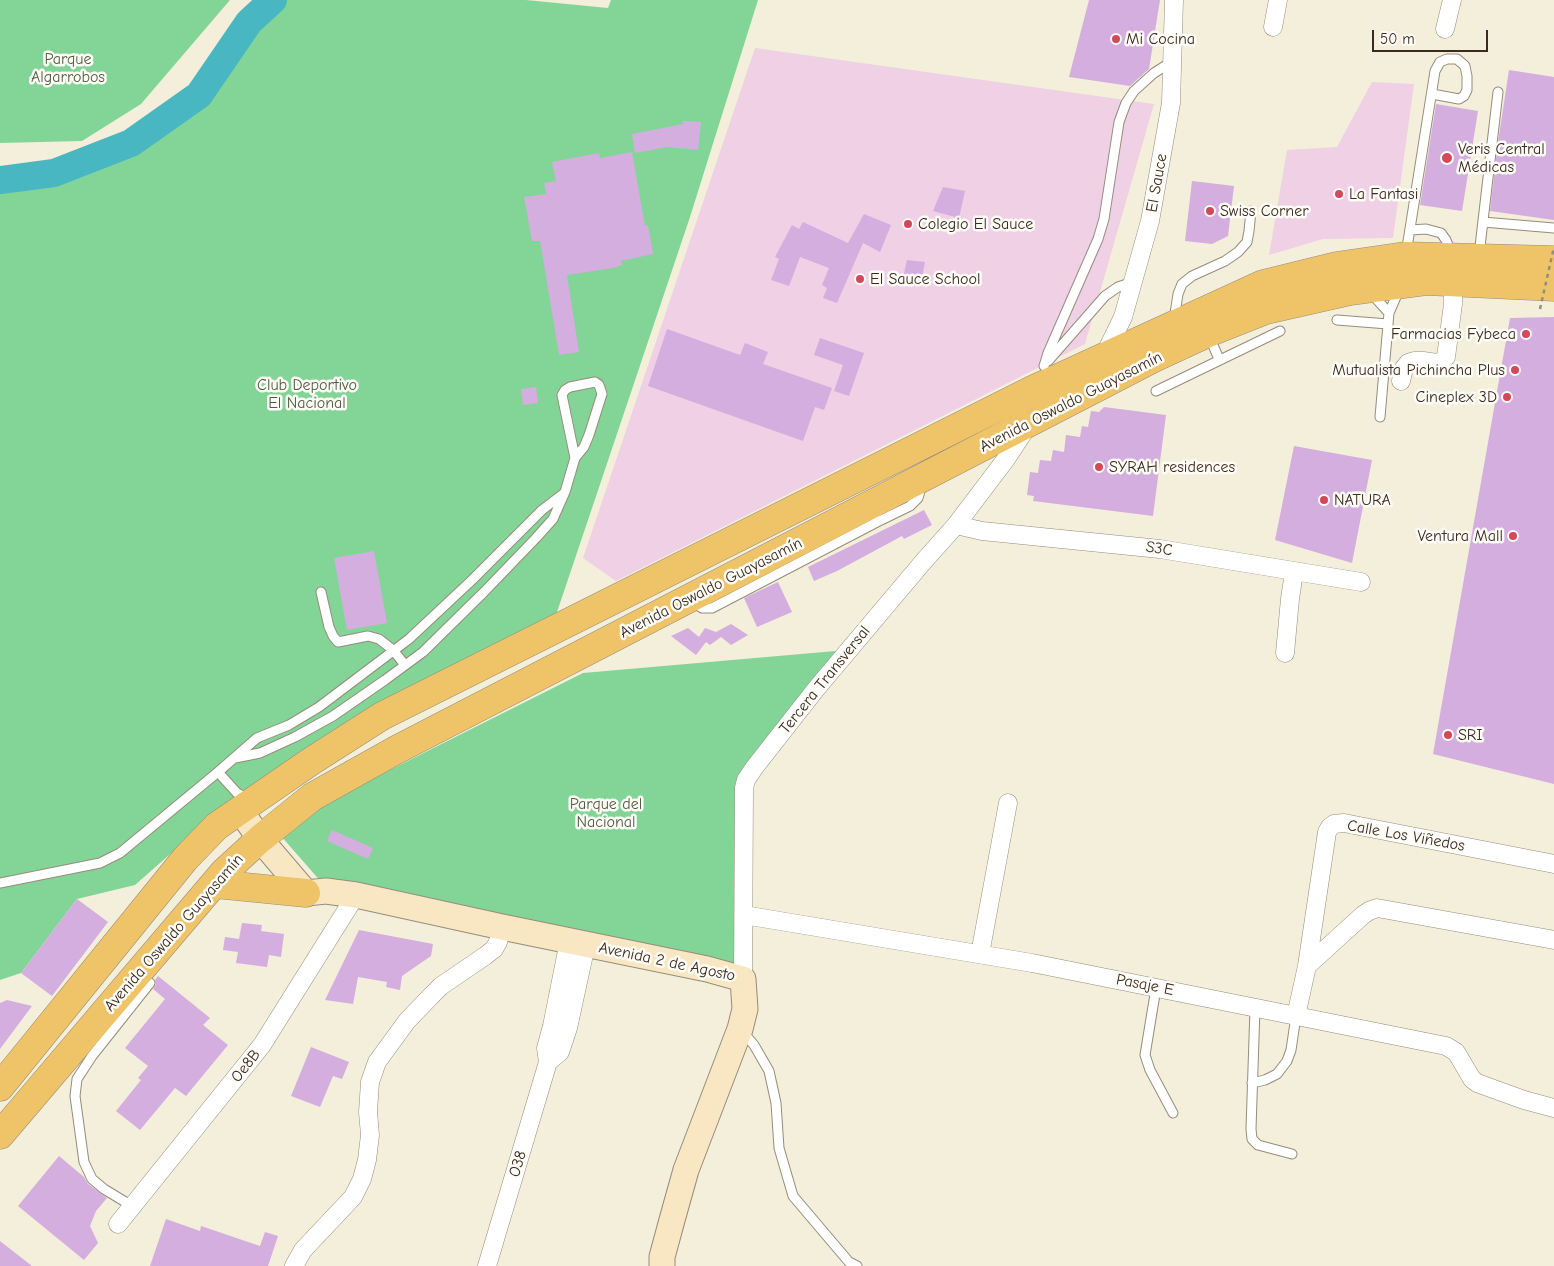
<!DOCTYPE html>
<meta charset="utf-8">
<style>
body{margin:0}
#map{position:relative;width:1554px;height:1266px;overflow:hidden;background:#f3efda;font-family:"Comic Neue",sans-serif}
canvas{display:block}
.scale{position:absolute;left:1372px;top:30px;width:116px;height:22px;box-sizing:border-box;border:2px solid #3b2a1e;border-top:0;padding-left:6px;font-size:15px;line-height:18px;white-space:nowrap;color:#3b2a1e;-webkit-text-stroke:4px #fdfcf7;paint-order:stroke}
</style>
<div id="map">
<canvas width="1554" height="1266"></canvas>
<div class="scale">50 m</div>
</div>
<script>
const ctx = document.querySelector('canvas').getContext('2d');
ctx.lineJoin = 'round';
function fill(path, color) { ctx.fillStyle = color; ctx.fill(path, 'evenodd'); }
const shape = rows => new Path2D(rows.map(r => 'M' + r).join(''));
function trace(path, color, width, dash) { ctx.strokeStyle = color; ctx.lineWidth = width; ctx.lineCap = dash ? 'butt' : 'round'; ctx.setLineDash(dash || []); ctx.stroke(path); }
function write(font, color, halo, rows, align = 'center') {
  ctx.font = font + ' "Comic Neue",sans-serif'; ctx.lineWidth = 5; ctx.setLineDash([]); ctx.textBaseline = 'middle'; ctx.strokeStyle = halo; ctx.fillStyle = color; for (const [text, x, y, turn = 0] of rows) {
    ctx.save(); ctx.translate(x, y); ctx.rotate((+turn || 0) * Math.PI / 180); ctx.textAlign = isNaN(turn) ? turn : align; if (halo) ctx.strokeText(text, 0, 0); ctx.fillText(text, 0, 0); ctx.restore();
  }
}
fill(shape([
 [755,48,1154,104,1085,344,616,581,583,558],
 [1372,82,1414,84,1393,238,1323,239,1269,255,1287,150,1337,147]
]), '#efd0e5');
fill(shape([
 [0,0,230,0,141,104,82,141,0,143],
 [273,0,526,0,608,8,611,0,758,0,690,217,555,618,202,826,135,885,77,899,21,973,0,980,0,180,54,173,131,143,199,95,249,22],
 [847,650,743,779,745,988,330,892,274,828,583,673]
]), '#83d597');
trace(shape([
 [0,180,54,173,131,143,199,95,249,22,273,0]
]), '#49b7c2', 28);
fill(shape([
 [1089,0,1160,0,1149,69,1130,86,1069,77],
 [1509,70,1554,77,1554,220,1490,211,1498,142],
 [1436,104,1478,111,1462,211,1420,205],
 [683,121,701,122,698,150,667,147,635,153,632,134,683,124],
 [632,152,645,226,648,225,653,254,621,261,622,265,613,268,567,275,579,352,559,355,540,241,532,241,524,197,546,194,544,183,556,181,552,162,599,153,600,158],
 [1192,181,1234,186,1228,236,1212,244,1185,241],
 [943,187,965,191,959,218,933,211],
 [864,214,891,225,880,252,863,243,837,303,823,298,827,288,822,285,829,268,800,257,789,286,771,280,779,259,775,257,792,225,799,229,803,222,848,243],
 [907,260,925,262,921,282,902,282],
 [1554,317,1554,784,1433,754,1510,318],
 [667,329,740,355,745,343,768,352,763,364,832,388,824,410,815,407,803,441,648,386],
 [820,338,864,353,849,396,834,391,843,365,814,355],
 [536,387,538,403,523,405,521,389],
 [1104,407,1166,415,1153,516,1033,501,1034,496,1027,495,1030,472,1038,473,1040,460,1051,461,1053,450,1064,452,1066,435,1080,437,1082,426,1088,427,1091,411,1099,412],
 [1294,446,1372,460,1352,563,1275,540],
 [924,510,932,525,904,539,902,536,837,571,814,581,808,567],
 [374,551,387,623,347,630,334,558],
 [778,582,792,612,757,627,744,598],
 [731,624,748,635,731,645,721,637,710,645,706,642,696,655,671,636,688,628,699,637,705,628,716,632],
 [332,830,373,848,368,859,327,841],
 [77,899,108,922,52,996,21,973],
 [242,923,262,925,261,931,284,934,281,957,269,955,267,967,236,963,238,952,223,950,225,937,239,939],
 [359,930,433,944,431,956,402,976,400,990,386,987,387,982,358,977,353,1004,325,1000],
 [158,976,210,1018,203,1025,228,1045,186,1096,175,1088,140,1130,116,1111,141,1080,138,1078,148,1066,125,1048,165,999,153,989,156,984,155,980],
 [7,1000,32,1006,0,1049,0,1003],
 [311,1047,349,1062,342,1079,333,1076,320,1107,291,1096],
 [59,1156,84,1177,88,1184,107,1198,96,1211,90,1226,98,1243,84,1260,18,1206],
 [166,1219,200,1231,201,1226,260,1246,265,1232,278,1236,268,1266,150,1266],
 [0,1241,32,1266,0,1266]
]), '#d3aedf');
const service = shape([
 [1483,222,1554,228],
 [1410,230,1426,229,1441,233,1446,240,1451,253],
 [1406,254,1435,71,1440,62,1447,59,1457,59,1465,66,1467,76,1467,90,1464,96,1459,99,1432,94],
 [1479,255,1498,92],
 [1371,293,1389,313],
 [1174,320,1178,294,1182,284,1192,276,1225,261,1238,252,1247,242,1249,231,1251,211],
 [1337,320,1388,324],
 [1209,336,1219,359],
 [1048,361,1105,296,1118,287,1133,282],
 [1044,366,1048,353,1098,239,1104,219,1119,122,1126,103,1134,91,1154,73,1173,61],
 [1156,391,1280,331],
 [1380,417,1389,313,1399,290],
 [877,522,910,506,918,498,920,491,919,484],
 [321,592,329,627,333,636,338,642,368,636,379,639,393,650,405,665],
 [691,601,702,608,712,608,877,522,872,508],
 [235,758,260,753,295,737,333,716,385,680,423,652,484,592,536,538,553,519,565,492,575,458,584,447,589,435,602,394,599,385,595,382,570,387,565,390,562,395,575,458],
 [249,799,237,793,218,772,257,738,289,725,319,707,409,639,472,580,542,510,563,494],
 [0,883,100,863,120,853,218,772],
 [1156,988,1145,1055,1150,1070,1173,1113],
 [1255,1008,1251,1129,1252,1139,1258,1145,1292,1154],
 [742,1031,754,1045,769,1071,776,1103,779,1148,793,1196,849,1262,857,1266],
 [1252,1083,1265,1080,1277,1074,1287,1061,1291,1050,1296,1016],
 [132,1206,104,1189,92,1179,84,1162,75,1096,77,1079,92,1056,150,983]
]);
const minor = shape([
 [1273,27,1278,0],
 [1445,29,1452,0],
 [1103,358,1123,317,1150,221,1171,103,1174,0],
 [1401,381,1404,368,1408,363,1414,361,1423,361,1437,363,1442,361,1446,357,1453,304,1453,282],
 [956,525,982,531,1160,549,1361,582],
 [1285,653,1290,599,1294,572],
 [744,915,1032,963,1446,1046,1456,1052,1472,1079,1477,1083,1524,1100,1554,1108],
 [980,954,1008,803],
 [1307,966,1363,915,1369,911,1377,908,1554,940],
 [743,979,744,788,746,780,754,768,816,689,923,562,956,525,1006,459,1027,427],
 [1296,1016,1307,966,1327,832,1330,827,1334,824,1344,823,1554,864],
 [548,1062,560,1052,568,1028,586,945],
 [118,1224,262,1045,356,895],
 [294,1266,303,1250,353,1197,362,1179,367,1160,370,1135,368,1112,370,1082,377,1062,407,1021,430,997,441,986,485,956,494,949,498,942,502,927],
 [487,1266,548,1062,546,1048,552,1026,569,941]
]);
const secondary = shape([
 [240,810,260,839,306,893,326,891,356,895,502,927,707,969,743,979,745,1009,740,1029,686,1170,672,1220,662,1257,662,1266]
]);
const primary = shape([
 [215,884,306,893],
 [0,1087,185,859,217,826,310,762,382,716,1032,390,1263,284,1336,266,1405,256,1554,260],
 [0,1135,224,872,260,839,312,797,396,750,1154,358,1208,333,1266,310,1350,291,1426,281,1554,287]
]);
trace(service, '#978c7c', 11);
trace(minor, '#978c7c', 19);
trace(secondary, '#978c7c', 27);
trace(primary, '#978c7c', 29);
trace(service, '#fff', 9);
trace(minor, '#fff', 18);
trace(secondary, '#f9e7c3', 25);
trace(primary, '#efc469', 28);
trace(shape([
 [1540,309,1554,247]
]), '#978c7c', 2.5, [4, 4]);
for (const [x, y, r, color] of [
 [1116,39,5,"#d1495b"],
 [1447,158,6,"#d1495b"],
 [1339,194,5,"#d1495b"],
 [1210,211,5,"#d1495b"],
 [908,224,5,"#d1495b"],
 [860,279,5,"#d1495b"],
 [1526,334,5,"#d1495b"],
 [1515,370,5,"#d1495b"],
 [1507,397,5,"#d1495b"],
 [1099,467,5,"#d1495b"],
 [1324,500,5,"#d1495b"],
 [1513,536,5,"#d1495b"],
 [1448,735,5,"#d1495b"]
]) { const dot = new Path2D(); dot.arc(x, y, r, 0, 2 * Math.PI); ctx.fillStyle = color; ctx.fill(dot); trace(dot, '#fdfcf7', 2); }
write('16px', '#3b2a1e', '#fdfcf7', [
 ["Mi Cocina",1126,39],
 ["Veris Central",1458,149],
 ["Médicas",1458,167],
 ["La Fantasi",1349,194],
 ["Swiss Corner",1220,211],
 ["Colegio El Sauce",918,224],
 ["El Sauce School",870,279],
 ["Farmacias Fybeca",1516,334,"right"],
 ["Mutualista Pichincha Plus",1505,370,"right"],
 ["Cineplex 3D",1497,397,"right"],
 ["SYRAH residences",1109,467],
 ["NATURA",1334,500],
 ["Ventura Mall",1503,536,"right"],
 ["SRI",1458,735]
], 'left');
write('16px', '#515d42', '#fdfcf7', [
 ["Parque",68,59],
 ["Algarrobos",68,77],
 ["Club Deportivo",307,385],
 ["El Nacional",307,403],
 ["Parque del",606,804],
 ["Nacional",606,822]
]);
write('16px', '#3b2a1e', '#fdfcf7', [
 ["El Sauce",1157,183,-80],
 ["Avenida Oswaldo Guayasamín",1071,402,-27],
 ["S3C",1159,549,8],
 ["Avenida Oswaldo Guayasamín",711,588,-27],
 ["Tercera Transversal",825,680,-51],
 ["Calle Los Viñedos",1406,836,10],
 ["Avenida Oswaldo Guayasamín",174,933,-49],
 ["Avenida 2 de Agosto",667,962,12],
 ["Pasaje E",1145,985,11],
 ["Oe8B",246,1066,-52],
 ["O38",518,1164,-73]
]);
</script>
